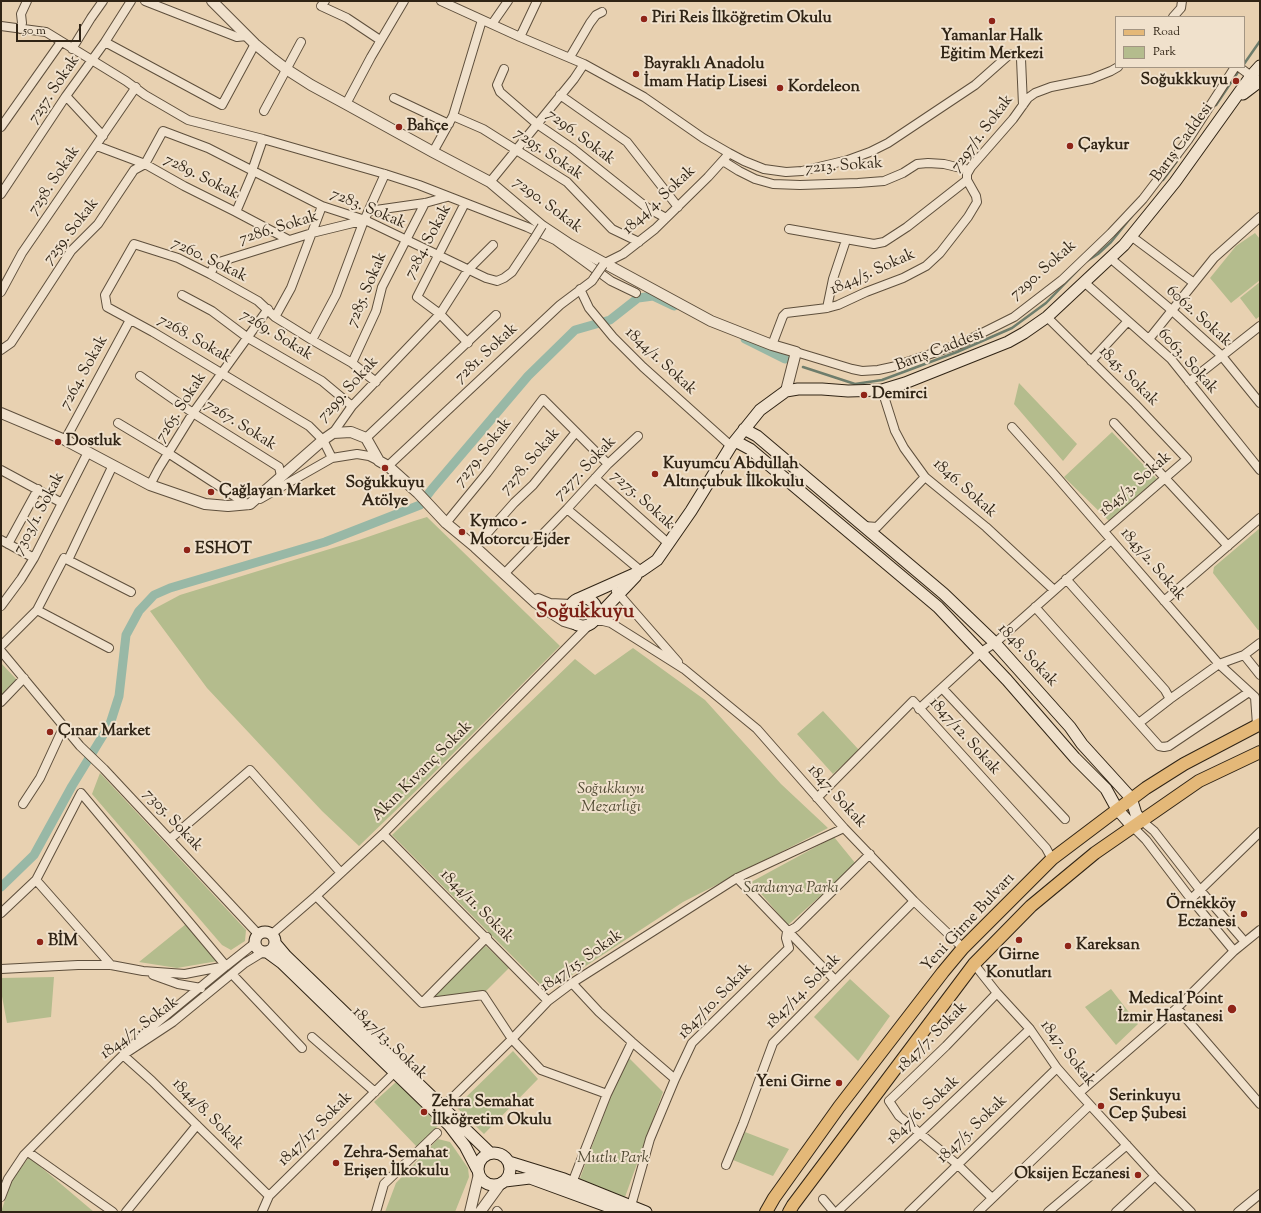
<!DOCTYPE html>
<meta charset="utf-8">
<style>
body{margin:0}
#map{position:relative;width:1261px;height:1213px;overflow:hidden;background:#e8d1b1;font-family:"Sorts Mill Goudy",serif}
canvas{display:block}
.frame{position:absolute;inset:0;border:2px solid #302415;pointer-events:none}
.legend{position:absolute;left:1115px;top:16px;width:130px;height:52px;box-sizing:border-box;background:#f0e1cc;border:1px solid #a39583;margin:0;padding:5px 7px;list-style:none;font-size:12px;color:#302415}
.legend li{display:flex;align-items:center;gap:8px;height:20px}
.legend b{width:20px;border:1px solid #a39583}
.scale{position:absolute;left:16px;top:24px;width:65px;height:18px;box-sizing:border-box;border:2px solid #302415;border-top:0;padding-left:5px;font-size:12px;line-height:14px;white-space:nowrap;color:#302415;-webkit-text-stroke:3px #f0e1cc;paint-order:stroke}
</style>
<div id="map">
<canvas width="1261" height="1213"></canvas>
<div class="frame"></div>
<ul class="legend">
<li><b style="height:5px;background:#e4b878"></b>Road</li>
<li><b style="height:11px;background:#b4bc8d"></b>Park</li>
</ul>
<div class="scale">50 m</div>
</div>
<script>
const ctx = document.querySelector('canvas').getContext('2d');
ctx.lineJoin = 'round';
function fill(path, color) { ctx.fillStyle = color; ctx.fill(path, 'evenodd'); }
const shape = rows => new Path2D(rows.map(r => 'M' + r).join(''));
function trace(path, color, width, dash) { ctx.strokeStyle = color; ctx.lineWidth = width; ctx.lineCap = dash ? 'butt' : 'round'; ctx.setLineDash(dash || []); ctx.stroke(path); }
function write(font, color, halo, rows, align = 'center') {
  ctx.font = font + ' "Sorts Mill Goudy",serif'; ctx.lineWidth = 4; ctx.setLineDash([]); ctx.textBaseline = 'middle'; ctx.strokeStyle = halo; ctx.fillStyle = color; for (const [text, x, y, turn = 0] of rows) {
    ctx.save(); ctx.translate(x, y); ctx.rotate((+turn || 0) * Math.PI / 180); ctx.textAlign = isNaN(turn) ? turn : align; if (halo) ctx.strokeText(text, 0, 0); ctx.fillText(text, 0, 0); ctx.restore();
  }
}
fill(shape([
 [1255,233,1260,239,1260,280,1231,303,1210,278,1236,246],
 [1260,282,1260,316,1256,319,1240,298],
 [1019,383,1077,444,1063,461,1014,404],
 [1112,432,1157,479,1109,521,1064,477],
 [427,517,560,646,419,788,359,846,322,811,207,688,150,611,180,595,359,540,414,521],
 [1260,528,1260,630,1258,630,1213,573,1214,567],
 [633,648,705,700,781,784,828,828,683,902,566,979,559,977,545,989,392,835,575,659,595,675],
 [1,663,17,680,1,697],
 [823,711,859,750,833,774,797,734],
 [100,773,246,930,245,941,231,950,222,945,92,794],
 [834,837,856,864,788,925,751,882],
 [186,924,218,961,177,968,139,962],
 [485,945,509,968,486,991,433,997],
 [54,977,51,1017,7,1023,1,991,1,978],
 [850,979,890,1016,858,1061,814,1017],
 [1111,989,1138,1024,1116,1045,1085,1007],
 [513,1051,538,1079,484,1134,456,1107],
 [626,1055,663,1092,625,1197,579,1181],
 [396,1082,439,1125,417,1147,374,1102],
 [745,1132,789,1149,773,1176,733,1160],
 [438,1139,450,1142,468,1168,469,1177,455,1212,385,1212,396,1183],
 [29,1157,94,1212,1,1212,11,1182]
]), '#b4bc8d');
trace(shape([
 [1244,64,1260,41],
 [1216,105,1240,69],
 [1163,180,1180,157],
 [1087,261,1098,254,1111,242,1132,216],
 [803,367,855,384,882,380,957,352,1012,328,1046,303,1079,269]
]), '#6e7d6c', 2.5);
trace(shape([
 [745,339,785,359],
 [1,887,34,855,72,786,110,724,119,696,126,635,139,611,154,595,170,588,325,542,420,505,432,489,528,376,575,330,610,320,638,298,653,296,674,306]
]), '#98b8a6', 9);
const minor = shape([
 [145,1,237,37,247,36],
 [325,1,321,6,347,18,380,40],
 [441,1,520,37,584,64,644,97,703,138,729,153,744,161,764,169,786,172,802,171,848,160,870,152,888,143,975,85,1010,54,1016,54,1019,56,1021,59,1023,105],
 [1173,17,1181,8,1182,1],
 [492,24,508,1],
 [1,26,46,32,126,81,145,95,188,120,263,139,385,174,419,185,527,227,555,240,611,281,636,293],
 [20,29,22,23,21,14,27,1],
 [520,37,537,1],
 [105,42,222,105,255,44],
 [72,49,91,18,103,1],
 [570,57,590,23,596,15,602,12],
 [1239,67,1251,76],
 [504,69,497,85,500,92,537,124,572,148,646,207,666,218],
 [560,95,627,142,678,207],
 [66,96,103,136],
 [394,98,449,124],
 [346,104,371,57,404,1],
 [264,111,301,42],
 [453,116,483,129,567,182,612,229,639,242],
 [1,127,61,42],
 [97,146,145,164,184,186,236,212,289,240],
 [433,152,453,116,482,20],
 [723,161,739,171,755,179,773,184,800,185,858,183,884,181,903,173,917,164,928,163,944,164,969,170],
 [490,182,574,79,584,64],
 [1,194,66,96,105,42,131,1],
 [465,203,417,297,440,314,468,343],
 [369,211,425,203,447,197],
 [236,212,253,172,253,168,263,139],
 [789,229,874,244,884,242,907,227,967,180,967,174,971,167,1013,119,1028,98,1035,93,1051,87,1091,79,1111,71,1118,67],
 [1131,236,1194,283],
 [1110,258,1168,307,1221,355,1260,403],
 [603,265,605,263,623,254,655,229,708,177,726,157],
 [210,274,216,263,312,233,353,223,363,223],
 [1084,282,1171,359,1260,470],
 [580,289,589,308,613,337,643,367,731,446],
 [1,292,22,253,136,87],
 [182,295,212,311,248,338,322,381,352,406],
 [827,308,833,279,846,240],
 [275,317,291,288,322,206],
 [1047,317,1135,404,1187,459,1104,531],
 [1149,339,1214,258,1260,217],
 [312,340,336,295,363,223,385,174],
 [772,345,783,316,786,313,827,308,838,305,866,292,903,278,926,266,940,253,968,217,977,202,976,196,967,180],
 [1,350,11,343,71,251,98,224,134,170,145,164,163,131,208,148,322,206,365,220,486,278,497,281,504,278,512,272,534,239],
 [796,352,852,369,862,371,878,370,892,367,960,344,1014,317,1062,280,1111,233,1143,199,1188,140,1235,67],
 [1091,361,1128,321],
 [140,376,193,413,279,467,281,476],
 [376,382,352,363,376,311,382,287,425,203],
 [1189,382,1260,326],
 [882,390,895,431,904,448,925,477,986,527,1054,590],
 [118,423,168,453,248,505],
 [1114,423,1228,546],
 [1012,427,1055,475,1219,664,1255,697,1257,725],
 [333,433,352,406,440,314,468,270,493,245],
 [366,438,496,315],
 [65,440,130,320],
 [332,458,323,440,309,426,153,332,107,307,105,295,134,244,178,258,210,274,258,301,275,317,312,340,352,363],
 [388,466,560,305,592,281,594,278],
 [1,470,62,503],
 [595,478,669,544],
 [150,485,159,468,193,413,268,309],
 [260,499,332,458,357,454,369,456,379,461],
 [567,509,641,571],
 [446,523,487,473,543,399,608,464],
 [864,526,877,527,925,477],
 [1,540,34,558],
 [8,544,38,489],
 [475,547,514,503,533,485,576,432],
 [68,560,113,465],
 [505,573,567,509,608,464,638,436],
 [1066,579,1165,690,1170,699],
 [616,591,678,662],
 [1164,601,1260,518],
 [1,606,21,579,34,558,88,452],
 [1035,607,1159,746,1164,747,1169,746,1249,692],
 [37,610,109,648],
 [593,621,603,621,611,623,684,669,757,729,844,828,914,901,963,948],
 [1,646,37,610,64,558,131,592],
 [1,651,80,746,104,769,259,935],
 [1244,655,1260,675],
 [942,688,1065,819],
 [1,702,24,678],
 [919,709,981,652,995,643,1111,540],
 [1139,723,1170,699,1219,664,1244,655,1260,643],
 [817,798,913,701,1046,848,1052,859],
 [23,804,40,778,64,726],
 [1142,821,1154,831,1200,890,1245,942],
 [1133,827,1146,840,1191,899,1234,951],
 [383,834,548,1001],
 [170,839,250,770,341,873],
 [737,878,835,980],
 [36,880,81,793,226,966,147,1031,123,1055],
 [316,896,422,1003],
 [1191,899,1260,832],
 [1,913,36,880,111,965],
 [271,935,316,896,383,834,590,624],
 [487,937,422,1003,483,995,512,1039,541,1070,607,1094],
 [974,964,997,993,1030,1029,1057,1068,1079,1093,1155,1176,1191,1212],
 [1,969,78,965,111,965,143,971,185,974,226,966,255,943],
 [232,974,302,1048],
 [153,975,178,984,201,988],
 [572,983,599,1012,632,1042,675,1079],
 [1177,1008,1260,1104],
 [312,1037,375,1092],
 [123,1055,152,1081,269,1196],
 [1079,1093,1177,1008,1234,951,1260,930],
 [443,1107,512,1039,548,1001,572,983,737,878,844,828],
 [28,1152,113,1212],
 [726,1165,743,1124,773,1043,914,901],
 [572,1183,607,1094,632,1042],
 [1,1197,8,1179,24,1155,110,1068,123,1055,173,1022,245,963,263,952],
 [992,1198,957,1164,899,1116,889,1101,946,1046,997,993],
 [823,1199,834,1212],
 [631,1206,650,1139,675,1079,692,1043,789,948,786,938,787,932,796,927,870,854],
 [497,1211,498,1212],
 [126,1212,197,1125],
 [262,1212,269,1196,395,1072],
 [376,1212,384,1184,437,1133],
 [837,1212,1030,1029],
 [909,1212,1057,1068],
 [978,1212,1090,1105],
 [1048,1212,1127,1145],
 [1116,1212,1155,1176],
 [1238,1212,1260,1194]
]);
const tertiary = shape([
 [212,1,255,44,273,59,286,69,311,85,346,104,433,152,490,182,542,226,569,244,711,321,772,345,796,352,786,391],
 [1,413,65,440,150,485,205,504,228,506,250,504,323,440,333,433,351,432,366,438,379,461,388,466,418,493,446,523,475,547,536,603,564,621,577,625],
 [538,599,550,604,571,605],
 [470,1212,479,1174],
 [480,1212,501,1183]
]);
const secondary = shape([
 [1243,94,1260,81],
 [744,429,757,436,944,594,995,643,1070,727,1082,744,1131,798,1136,814,1142,821],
 [735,441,750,449,938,607,1007,680,1075,758,1106,789,1117,809,1133,827],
 '569 612a14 14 0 1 1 28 0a14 14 0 1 1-28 0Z',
 [578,599,641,571,657,560,691,511,731,446,760,410,786,391,798,389,822,389,848,391,882,390,905,383,1008,342,1024,333,1047,317,1124,245,1175,182,1251,76,1260,66],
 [596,618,636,576],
 '255 942a10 10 0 1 1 20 0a10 10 0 1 1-20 0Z',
 [275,943,286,956,490,1153],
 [267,952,282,963,449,1125,465,1146,477,1169],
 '478 1169a16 16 0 1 1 32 0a16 16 0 1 1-32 0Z',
 [509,1162,564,1179,646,1212],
 [505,1181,530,1178,623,1212]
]);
const primary = shape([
 [766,1212,774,1198,839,1107,943,972,963,948,1052,859,1146,788,1184,764,1260,724],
 [789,1212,793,1205,974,964,1031,906,1095,853,1199,781,1260,752]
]);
trace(minor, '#5e4f3c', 10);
trace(tertiary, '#5e4f3c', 12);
trace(secondary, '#302415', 13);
trace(primary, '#302415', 14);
trace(minor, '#f0e1cc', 8);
trace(tertiary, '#f0e1cc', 10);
trace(secondary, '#f0e1cc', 11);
trace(primary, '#e4b878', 12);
const minorBridge = shape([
 [534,239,542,226],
 [594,278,603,265]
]);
trace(minorBridge, '#5e4f3c', 10, []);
trace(minorBridge, '#f0e1cc', 8);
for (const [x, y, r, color] of [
 [644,19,4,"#8f2418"],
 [992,21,4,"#8f2418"],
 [636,74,4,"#8f2418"],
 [1236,81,4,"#8f2418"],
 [780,88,4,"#8f2418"],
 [399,127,4,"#8f2418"],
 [1070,146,4,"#8f2418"],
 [864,395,4,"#8f2418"],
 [58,442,4,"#8f2418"],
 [385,468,4,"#8f2418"],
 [655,474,4,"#8f2418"],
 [211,492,4,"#8f2418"],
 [462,532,4,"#8f2418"],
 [187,550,4,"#8f2418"],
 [50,732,4,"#8f2418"],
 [1244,914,4,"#8f2418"],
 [1019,940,4,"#8f2418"],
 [40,942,4,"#8f2418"],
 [1068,946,4,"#8f2418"],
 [1232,1009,5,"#8f2418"],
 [839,1083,4,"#8f2418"],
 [1101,1106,4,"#8f2418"],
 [424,1112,4,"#8f2418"],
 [336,1163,4,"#8f2418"],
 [1138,1175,4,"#8f2418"]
]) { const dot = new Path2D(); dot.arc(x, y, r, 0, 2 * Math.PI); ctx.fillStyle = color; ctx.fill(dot); trace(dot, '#f0e1cc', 1.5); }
write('bold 16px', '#302415', '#f0e1cc', [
 ["Piri Reis İlköğretim Okulu",652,19],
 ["Yamanlar Halk",992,37,"center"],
 ["Eğitim Merkezi",992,55,"center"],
 ["Bayraklı Anadolu",644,65],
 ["İmam Hatip Lisesi",644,83],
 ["Soğukkkuyu",1228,81,"right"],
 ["Kordeleon",788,88],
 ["Bahçe",407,127],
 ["Çaykur",1078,146],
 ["Demirci",872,395],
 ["Dostluk",66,442],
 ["Kuyumcu Abdullah",663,465],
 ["Altınçubuk İlkokulu",663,483],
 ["Soğukkuyu",385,484,"center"],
 ["Atölye",385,502,"center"],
 ["Çağlayan Market",219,492],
 ["Kymco -",470,523],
 ["Motorcu Ejder",470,541],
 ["ESHOT",195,550],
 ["Çınar Market",58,732],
 ["Örnekköy",1236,905,"right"],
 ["Eczanesi",1236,923,"right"],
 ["BİM",48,942],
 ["Kareksan",1076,946],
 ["Girne",1019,956,"center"],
 ["Konutları",1019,974,"center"],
 ["Medical Point",1223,1000,"right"],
 ["İzmir Hastanesi",1223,1018,"right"],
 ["Yeni Girne",831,1083,"right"],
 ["Serinkuyu",1109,1097],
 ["Cep Şubesi",1109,1115],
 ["Zehra Semahat",432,1103],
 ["İlköğretim Okulu",432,1121],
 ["Zehra-Semahat",344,1154],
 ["Erişen İlkokulu",344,1172],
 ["Oksijen Eczanesi",1130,1175,"right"]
], 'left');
write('16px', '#302415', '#f0e1cc', [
 ["7257. Sokak",55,90,-56],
 ["7297/1. Sokak",983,134,-53],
 ["7296. Sokak",580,138,37],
 ["Barış Caddesi",1183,143,-54],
 ["7295. Sokak",548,155,34],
 ["7213. Sokak",844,167,-4],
 ["7289. Sokak",201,178,27],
 ["7258. Sokak",55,181,-56],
 ["1844/4. Sokak",660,201,-43],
 ["7290. Sokak",547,206,37],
 ["7283. Sokak",368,210,23],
 ["7286. Sokak",279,229,-17],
 ["7259. Sokak",72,232,-52],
 ["7284. Sokak",429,242,-62],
 ["7260. Sokak",209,261,26],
 ["7290. Sokak",1044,271,-41],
 ["1844/5. Sokak",873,273,-24],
 ["7285. Sokak",368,290,-67],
 ["6062. Sokak",1198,317,42],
 ["7269. Sokak",276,336,32],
 ["7268. Sokak",194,340,30],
 ["Barış Caddesi",940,351,-21],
 ["7281. Sokak",487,354,-43],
 ["1844/1. Sokak",660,362,43],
 ["6063. Sokak",1187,362,48],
 ["7264. Sokak",85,373,-61],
 ["1845. Sokak",1128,377,45],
 ["7299. Sokak",349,390,-48],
 ["7265. Sokak",182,408,-57],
 ["7267. Sokak",240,426,32],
 ["7279. Sokak",484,453,-52],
 ["7278. Sokak",531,462,-49],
 ["7277. Sokak",586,469,-46],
 ["1845/3. Sokak",1136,485,-41],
 ["1846. Sokak",964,489,42],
 ["7275. Sokak",642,501,42],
 ["7303/1. Sokak",40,514,-62],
 ["1845/2. Sokak",1152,565,49],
 ["1848. Sokak",1027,656,47],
 ["1847/12. Sokak",964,737,48],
 ["Akın Kıvanç Sokak",423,772,-45],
 ["1847. Sokak",836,797,48],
 ["7305. Sokak",172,821,47],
 ["1844/11. Sokak",476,907,45],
 ["Yeni Girne Bulvarı",969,923,-47],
 ["1847/15. Sokak",582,962,-35],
 ["1847/14. Sokak",804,992,-45],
 ["1847/10. Sokak",716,1002,-46],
 ["1844/7. Sokak",140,1029,-37],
 ["1847/7. Sokak",933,1038,-45],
 ["1847/13. Sokak",389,1044,44],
 ["1847. Sokak",1067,1054,52],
 ["1847/6. Sokak",924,1111,-43],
 ["1844/8. Sokak",207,1115,45],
 ["1847/17. Sokak",316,1130,-45],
 ["1847/5. Sokak",973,1130,-44]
]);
write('italic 16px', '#514a33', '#f0e1cc', [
 ["Soğukkuyu",611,790],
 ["Mezarlığı",611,808],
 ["Sardunya Parkı",791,889],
 ["Mutlu Park",613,1159]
]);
write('bold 20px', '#7a1f14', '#f0e1cc', [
 ["Soğukkuyu",585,614]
]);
</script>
